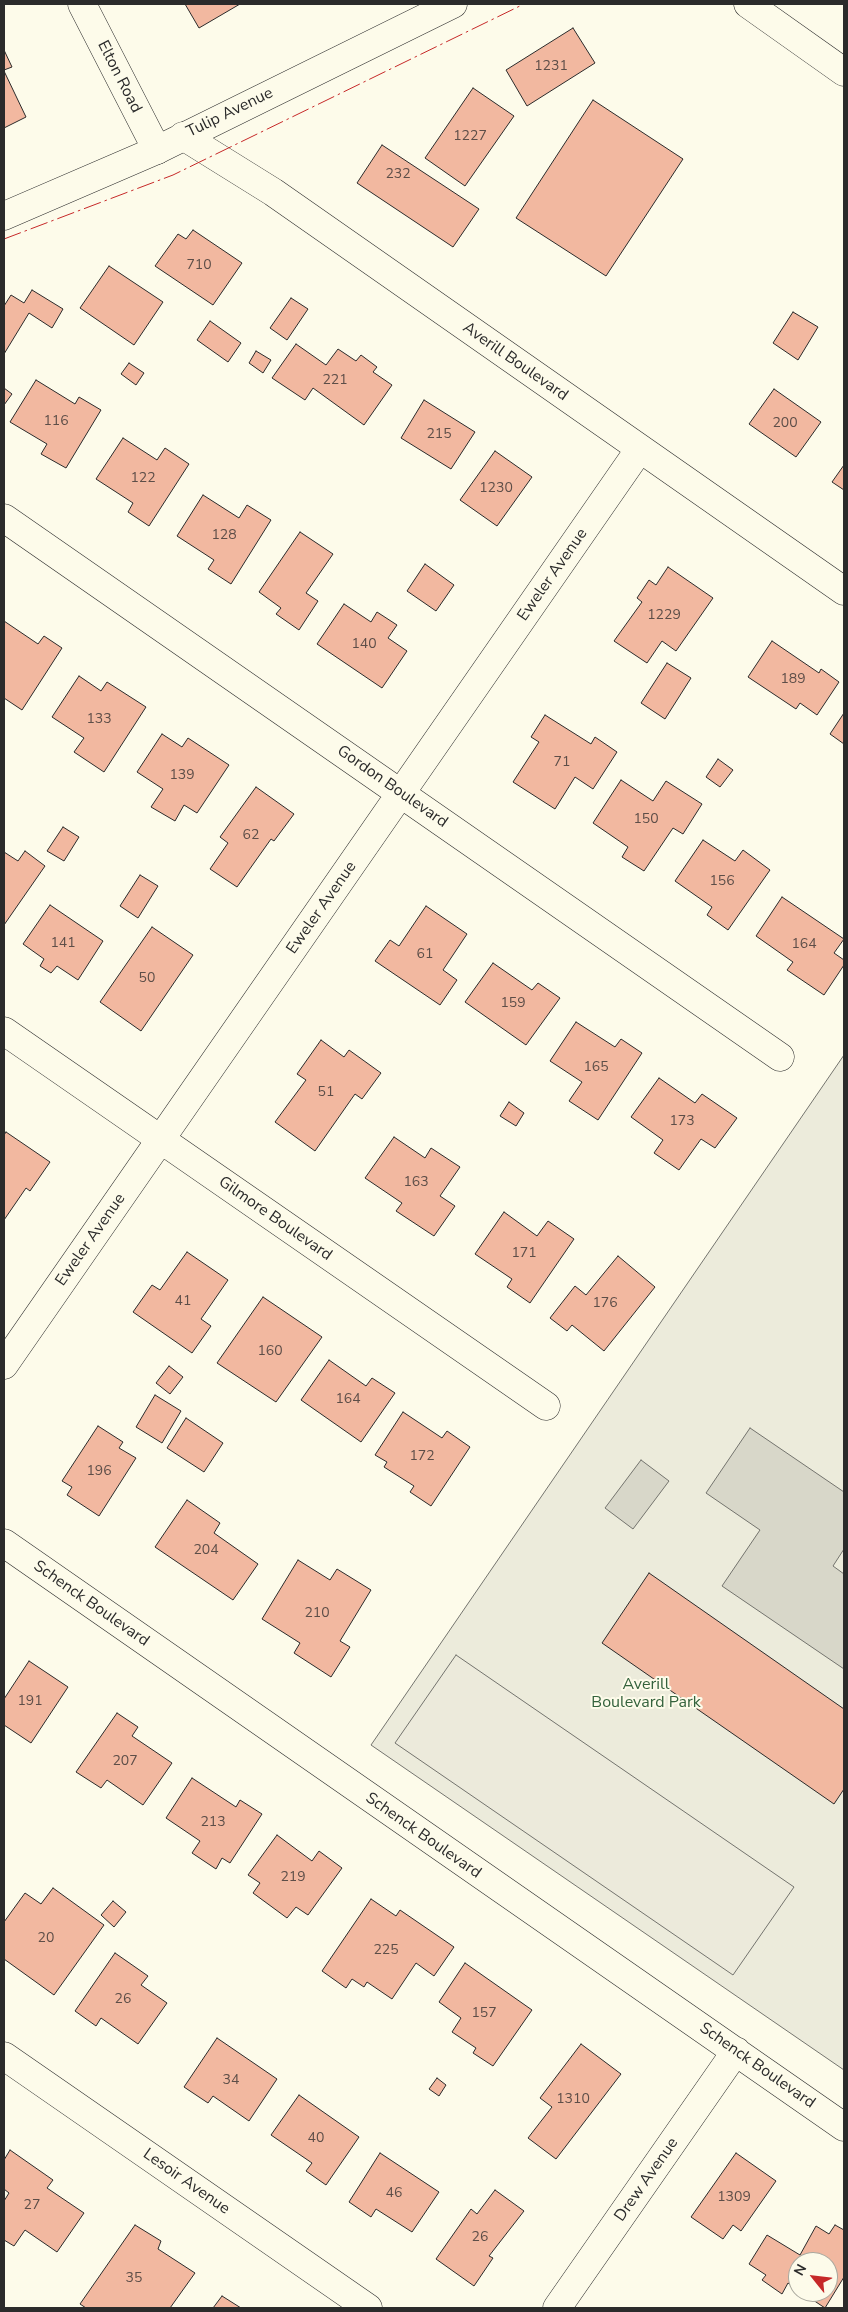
<!DOCTYPE html>
<style>
body{margin:0}
#map{position:relative;width:848px;height:2312px;overflow:hidden;background:#fdfbea;font-family:"Nunito Sans",sans-serif}
canvas{display:block}
.frame{position:absolute;inset:0;border:5px solid #2b2b2b;pointer-events:none}
.north{position:absolute;left:788px;top:2252px;width:50px;height:50px;box-sizing:border-box;background:#fdfbea;border:1px solid #a9a89e;border-radius:50%;rotate:299deg;font-size:14px;font-weight:700;line-height:20px;text-align:center;color:#2b2b2b}
.north::after{content:'';display:block;margin:auto;width:18px;height:22px;background:#c62828;clip-path:polygon(50% 0,100% 100%,50% 72%,0 100%)}
</style>
<div id="map">
<canvas width="848" height="2312"></canvas>
<div class="frame"></div>
<div class="north">N</div>
</div>
<script>
const ctx = document.querySelector('canvas').getContext('2d');
ctx.lineJoin = 'round';
function fill(path, color) { ctx.fillStyle = color; ctx.fill(path, 'evenodd'); }
const shape = rows => new Path2D(rows.map(r => 'M' + r).join(''));
function trace(path, color, width, dash) { ctx.strokeStyle = color; ctx.lineWidth = width; ctx.lineCap = dash ? 'butt' : 'round'; ctx.setLineDash(dash || []); ctx.stroke(path); }
function write(font, color, halo, rows, align = 'center') {
  ctx.font = font + ' "Nunito Sans",sans-serif'; ctx.lineWidth = 4; ctx.setLineDash([]); ctx.textBaseline = 'middle'; ctx.strokeStyle = halo; ctx.fillStyle = color; for (const [text, x, y, turn = 0] of rows) {
    ctx.save(); ctx.translate(x, y); ctx.rotate((+turn || 0) * Math.PI / 180); ctx.textAlign = isNaN(turn) ? turn : align; if (halo) ctx.strokeText(text, 0, 0); ctx.fillText(text, 0, 0); ctx.restore();
  }
}
const green = shape([
 [844,1055,844,2070,371,1745,844,1055]
]);
fill(green, '#ecebdb');
trace(green, '#74746e', 1);
const parking = shape([
 [456,1655,794,1887,733,1975,395,1743,456,1655]
]);
fill(parking, '#eceadb');
trace(parking, '#74746e', 1);
const water = shape([
 [750,1428,844,1492,844,1549,833,1566,844,1574,844,1669,722,1586,760,1530,706,1493,750,1428],
 [641,1460,669,1481,633,1529,605,1508,641,1460]
]);
fill(water, '#d8d7c9');
trace(water, '#74746e', 1);
const building = shape([
 [185,4,240,4,199,28,185,4],
 [573,28,595,63,527,106,506,70,573,28],
 [4,50,12,67,4,70,4,50],
 [4,71,26,117,4,128,4,71],
 [473,88,514,116,465,186,425,158,473,88],
 [593,100,683,159,606,276,516,218,593,100],
 [382,145,479,209,453,247,357,183,382,145],
 [193,230,242,263,213,305,155,266,178,234,186,239,193,230],
 [109,266,163,302,134,345,80,308,109,266],
 [32,290,63,309,52,328,29,313,4,354,4,306,11,295,24,303,32,290],
 [291,298,308,309,287,340,270,328,291,298],
 [793,312,818,327,798,360,773,343,793,312],
 [210,321,241,343,228,362,197,340,210,321],
 [296,344,326,365,338,349,356,361,361,355,377,367,373,372,392,385,364,425,313,388,305,400,272,378,296,344],
 [256,351,271,360,263,373,249,363,256,351],
 [129,363,144,373,136,385,121,374,129,363],
 [36,380,75,404,79,397,101,410,66,468,41,454,47,444,10,422,36,380],
 [4,388,12,394,4,405,4,388],
 [774,389,821,422,796,457,749,424,774,389],
 [424,400,475,432,451,469,401,438,424,400],
 [123,438,157,460,165,448,189,464,149,526,128,512,133,503,96,479,123,438],
 [495,451,532,477,497,526,460,500,495,451],
 [844,465,844,490,832,482,844,465],
 [203,495,239,518,247,505,271,520,231,584,208,569,214,560,177,536,203,495],
 [300,532,333,554,306,593,318,601,299,630,276,614,281,608,259,592,300,532],
 [425,564,454,585,436,611,407,591,425,564],
 [668,567,713,598,676,651,662,641,647,663,614,641,642,602,637,598,649,580,656,585,668,567],
 [344,604,371,622,377,612,397,625,388,638,407,651,382,688,317,644,344,604],
 [4,621,38,644,44,636,62,648,22,710,4,698,4,621],
 [772,641,819,673,821,669,839,682,817,715,800,703,796,709,748,677,772,641],
 [667,663,691,678,665,719,641,703,667,663],
 [79,676,101,691,107,682,146,707,104,772,74,752,84,738,52,717,79,676],
 [844,713,844,744,830,734,844,713],
 [545,715,591,744,595,737,617,752,593,789,575,777,555,809,513,782,539,742,531,737,545,715],
 [162,734,182,747,188,738,229,765,197,813,184,805,175,821,151,807,163,789,137,772,162,734],
 [718,759,733,770,720,787,706,777,718,759],
 [621,780,653,801,666,781,702,804,683,834,673,828,644,871,622,857,628,847,593,823,621,780],
 [256,787,294,814,274,841,271,839,237,887,210,869,228,843,220,837,256,787],
 [63,827,79,837,64,861,47,851,63,827],
 [703,840,735,861,743,850,770,870,728,930,707,915,712,907,675,881,703,840],
 [25,851,45,866,4,925,4,852,18,861,25,851],
 [140,875,158,886,138,918,120,906,140,875],
 [782,897,844,939,834,953,844,960,844,965,824,995,787,970,793,962,756,936,782,897],
 [50,905,103,941,78,980,57,966,51,973,40,966,44,959,23,944,50,905],
 [426,906,467,934,443,970,457,980,440,1005,375,961,390,940,399,946,426,906],
 [152,927,193,955,141,1031,100,1002,152,927],
 [493,963,532,990,538,983,560,998,526,1045,465,1002,493,963],
 [576,1022,615,1047,621,1039,642,1053,598,1120,569,1101,582,1082,550,1061,576,1022],
 [321,1040,344,1057,349,1050,381,1073,362,1099,355,1094,315,1151,275,1122,306,1080,297,1074,321,1040],
 [659,1078,695,1103,702,1094,737,1118,715,1148,701,1139,679,1170,654,1153,663,1140,631,1117,659,1078],
 [509,1102,524,1113,516,1126,500,1116,509,1102],
 [6,1132,50,1162,30,1191,26,1188,4,1220,4,1135,6,1132],
 [394,1137,425,1158,431,1148,460,1167,440,1196,455,1206,434,1236,396,1211,402,1203,365,1178,394,1137],
 [504,1212,537,1236,548,1221,574,1239,530,1303,507,1287,512,1279,475,1254,504,1212],
 [187,1252,228,1280,201,1319,211,1326,192,1353,133,1312,152,1285,160,1290,187,1252],
 [618,1256,655,1287,604,1351,572,1325,567,1331,550,1318,575,1286,586,1295,618,1256],
 [263,1297,322,1337,276,1402,217,1363,263,1297],
 [329,1360,366,1386,372,1378,395,1393,361,1442,301,1400,329,1360],
 [169,1366,183,1377,170,1394,156,1383,169,1366],
 [155,1395,181,1411,162,1443,136,1427,155,1395],
 [403,1412,442,1438,447,1431,470,1447,431,1506,410,1492,414,1486,384,1467,387,1462,375,1455,403,1412],
 [186,1418,223,1443,204,1472,167,1448,186,1418],
 [98,1426,123,1442,119,1448,136,1458,99,1516,67,1495,72,1487,62,1481,98,1426],
 [187,1500,220,1523,214,1533,258,1564,233,1600,155,1547,187,1500],
 [298,1560,330,1580,337,1569,371,1590,340,1641,350,1647,331,1677,294,1653,300,1643,262,1619,298,1560],
 [649,1573,844,1709,844,1789,834,1804,602,1643,649,1573],
 [29,1661,68,1687,31,1743,4,1725,4,1699,29,1661],
 [117,1713,138,1727,132,1736,172,1763,143,1805,107,1780,101,1788,76,1772,117,1713],
 [192,1778,236,1807,240,1800,262,1814,230,1863,222,1858,216,1869,192,1853,200,1841,166,1818,192,1778],
 [277,1835,312,1861,319,1851,342,1868,308,1915,296,1907,287,1918,253,1893,260,1883,248,1875,277,1835],
 [53,1888,104,1925,54,1995,4,1959,4,1922,25,1893,41,1904,53,1888],
 [371,1899,396,1916,400,1910,454,1947,434,1976,416,1963,392,1999,367,1982,364,1987,352,1979,346,1988,322,1971,371,1899],
 [113,1901,126,1912,114,1927,101,1915,113,1901],
 [115,1953,148,1976,141,1985,167,2003,138,2044,101,2018,96,2026,75,2011,115,1953],
 [465,1963,532,2010,493,2066,473,2053,476,2048,452,2032,461,2018,439,2002,465,1963],
 [217,2038,277,2079,249,2121,213,2096,208,2103,184,2087,217,2038],
 [581,2044,621,2074,556,2159,528,2138,552,2107,540,2098,581,2044],
 [437,2078,446,2085,439,2096,429,2089,437,2078],
 [299,2095,359,2137,326,2185,306,2171,312,2163,271,2135,299,2095],
 [10,2150,53,2180,47,2188,84,2213,57,2252,25,2230,14,2246,4,2240,4,2201,9,2193,4,2189,4,2160,10,2150],
 [380,2153,439,2192,412,2232,376,2209,371,2217,349,2202,380,2153],
 [736,2153,776,2181,741,2231,733,2225,723,2239,691,2217,736,2153],
 [495,2190,524,2211,489,2256,493,2258,474,2286,436,2259,471,2209,477,2214,495,2190],
 [135,2225,161,2241,158,2249,195,2273,170,2308,86,2308,80,2304,135,2225],
 [835,2225,844,2230,844,2277,825,2308,801,2292,828,2292,828,2262,798,2262,798,2290,788,2283,782,2294,762,2280,766,2275,749,2264,767,2235,800,2255,816,2226,829,2234,835,2225],
 [222,2296,241,2308,213,2308,222,2296]
]);
fill(building, '#f2b8a0');
trace(building, '#2b2b2b', 1);
const street = shape([
 [82,4,157,150],
 [748,4,844,72],
 [183,136,273,192,844,591],
 [4,518,780,1057],
 [4,1031,546,1406],
 [4,1365,639,450],
 [4,1543,844,2127],
 [4,2056,368,2308],
 [557,2308,736,2051]
]);
const secondary = shape([
 [4,216,157,150,453,4]
]);
trace(street, '#2b2b2b', 29);
trace(secondary, '#2b2b2b', 29);
trace(street, '#fdfbea', 28);
trace(secondary, '#fdfbea', 28);
trace(shape([
 [4,239,173,175,524,4]
]), '#c62828', 1, [18, 4, 2.5, 4]);
write('14px', '#5d4e48', null, [
 ["1231",551,67],
 ["1227",470,137],
 ["232",398,175],
 ["710",199,266],
 ["221",335,381],
 ["116",56,422],
 ["200",785,424],
 ["215",439,435],
 ["122",143,479],
 ["1230",496,489],
 ["128",224,536],
 ["1229",664,616],
 ["140",364,645],
 ["189",793,680],
 ["133",99,720],
 ["71",562,763],
 ["139",182,776],
 ["150",646,820],
 ["62",251,836],
 ["156",722,882],
 ["141",63,944],
 ["164",804,945],
 ["61",425,955],
 ["50",147,979],
 ["159",513,1004],
 ["165",596,1068],
 ["51",326,1093],
 ["173",682,1122],
 ["163",416,1183],
 ["171",524,1254],
 ["41",183,1302],
 ["176",605,1304],
 ["160",270,1352],
 ["164",348,1400],
 ["172",422,1457],
 ["196",99,1472],
 ["204",206,1551],
 ["210",317,1614],
 ["191",30,1702],
 ["207",125,1762],
 ["213",213,1823],
 ["219",293,1878],
 ["20",46,1939],
 ["225",386,1951],
 ["26",123,2000],
 ["157",484,2014],
 ["34",231,2081],
 ["1310",573,2100],
 ["40",316,2139],
 ["46",394,2194],
 ["1309",734,2198],
 ["27",32,2206],
 ["26",480,2238],
 ["35",134,2279]
]);
write('16px', '#2b2b2b', '#fdfbea', [
 ["Elton Road",119,77,63],
 ["Tulip Avenue",230,113,-26],
 ["Averill Boulevard",515,362,35],
 ["Eweler Avenue",553,575,-55],
 ["Gordon Boulevard",392,787,35],
 ["Eweler Avenue",322,908,-55],
 ["Gilmore Boulevard",275,1219,35],
 ["Eweler Avenue",91,1240,-55],
 ["Schenck Boulevard",91,1604,35],
 ["Schenck Boulevard",423,1836,35],
 ["Schenck Boulevard",757,2066,35],
 ["Drew Avenue",647,2180,-55],
 ["Lesoir Avenue",186,2182,35]
]);
write('16px', '#34623c', '#fdfbea', [
 ["Averill",646,1685],
 ["Boulevard Park",646,1703]
]);
</script>
